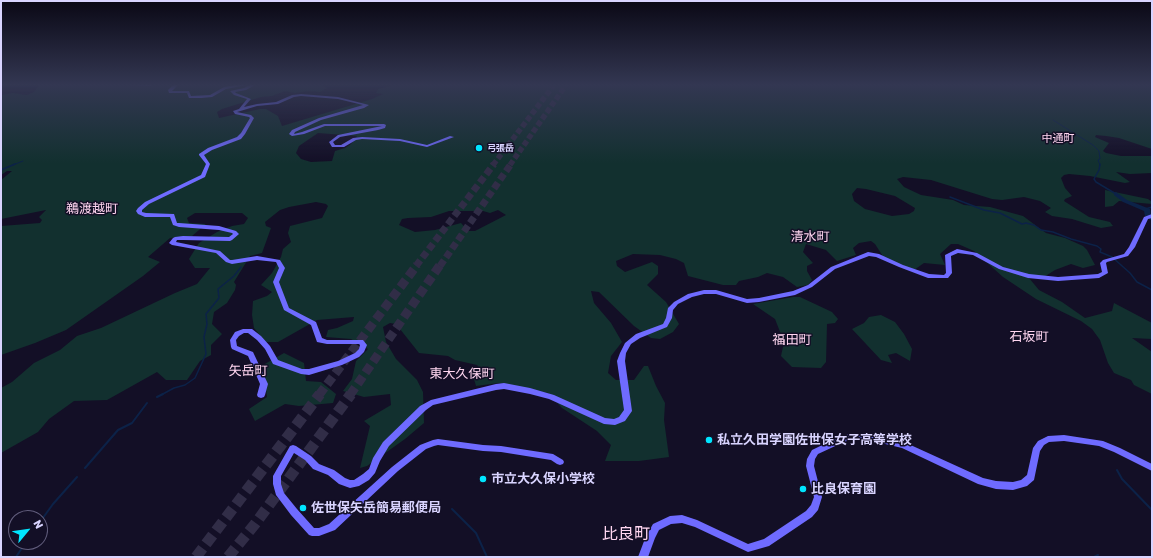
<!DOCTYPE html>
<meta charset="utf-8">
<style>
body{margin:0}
#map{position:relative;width:1153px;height:558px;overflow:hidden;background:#130f26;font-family:Rubik,sans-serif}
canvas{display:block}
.frame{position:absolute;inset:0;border:2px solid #d9d4ff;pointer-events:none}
.north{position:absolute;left:8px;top:510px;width:40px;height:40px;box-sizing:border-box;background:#130f26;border:1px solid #625e7d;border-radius:50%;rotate:61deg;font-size:11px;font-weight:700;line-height:16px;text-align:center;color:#d9d4ff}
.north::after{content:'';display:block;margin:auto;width:14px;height:18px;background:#00e5ff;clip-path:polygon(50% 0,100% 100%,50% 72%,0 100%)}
</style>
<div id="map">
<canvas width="1153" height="558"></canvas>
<div class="frame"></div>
<div class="north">N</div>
</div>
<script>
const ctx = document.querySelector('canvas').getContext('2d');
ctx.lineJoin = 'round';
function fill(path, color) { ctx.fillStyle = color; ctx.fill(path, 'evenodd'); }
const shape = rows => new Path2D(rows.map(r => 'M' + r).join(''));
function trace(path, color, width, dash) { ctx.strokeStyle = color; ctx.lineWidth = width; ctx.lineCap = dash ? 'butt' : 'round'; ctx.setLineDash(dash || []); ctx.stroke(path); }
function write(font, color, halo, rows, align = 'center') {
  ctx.font = font + ' Rubik,"Noto Sans JP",sans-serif'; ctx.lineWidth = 3; ctx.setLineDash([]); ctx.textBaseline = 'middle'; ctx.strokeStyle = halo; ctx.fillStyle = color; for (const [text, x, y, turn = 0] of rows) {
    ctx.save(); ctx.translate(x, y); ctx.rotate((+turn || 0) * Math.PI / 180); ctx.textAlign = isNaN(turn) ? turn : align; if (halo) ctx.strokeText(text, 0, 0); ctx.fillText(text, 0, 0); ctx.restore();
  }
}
fill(shape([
 [39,85,321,85,327,88,320,92,309,91,295,93,285,91,272,96,261,97,222,109,217,112,219,118,260,109,266,109,278,116,282,126,372,99,383,94,376,93,378,89,394,85,1152,85,1152,149,1119,138,1106,136,1096,135,1095,137,1109,143,1103,151,1106,153,1121,156,1152,156,1152,173,1130,174,1116,172,1130,182,1125,183,1090,176,1069,174,1064,175,1061,178,1065,188,1072,196,1065,199,1064,201,1089,217,1110,222,1113,226,1101,228,1072,219,1052,216,1045,212,1051,208,1040,201,1024,197,1002,200,992,199,931,180,903,177,897,179,904,187,921,195,953,200,964,205,990,207,1023,216,1046,233,1065,238,1083,246,1087,250,1095,265,1083,268,1071,264,1055,270,1044,277,1029,278,1039,290,1062,302,1085,318,1112,311,1114,303,1152,323,1152,339,1132,338,1152,352,1152,394,1134,385,1131,380,1114,373,1108,363,1100,340,1092,329,1081,321,1036,299,1003,277,974,251,958,244,951,244,940,254,945,265,924,263,914,270,884,258,875,244,871,241,859,243,853,248,856,255,837,261,826,250,806,244,803,252,813,263,807,266,807,271,812,280,808,285,797,287,783,277,767,273,758,277,739,281,736,285,723,285,688,276,684,263,676,259,660,255,633,254,616,261,617,266,625,272,652,262,658,266,658,274,647,285,666,302,679,324,673,332,660,339,651,338,634,326,599,292,591,291,594,303,611,323,622,342,611,356,608,373,616,380,634,380,644,366,648,366,656,386,665,403,664,420,669,457,639,461,605,461,611,445,597,431,562,408,548,393,499,383,476,386,474,379,481,370,477,365,455,360,448,356,419,353,396,324,390,323,383,327,386,342,396,359,417,380,423,392,424,423,405,439,367,466,360,468,370,426,364,421,391,405,390,394,364,397,343,391,352,379,356,361,368,349,351,339,326,337,328,330,337,328,353,321,354,317,317,320,278,342,265,342,254,328,252,315,253,301,267,296,272,292,261,285,272,273,281,257,283,249,291,242,288,233,290,226,322,218,328,206,326,204,316,202,289,207,280,210,265,222,266,226,271,228,262,253,250,256,234,282,236,285,235,290,227,303,214,312,212,324,222,334,211,345,211,355,200,361,187,380,166,380,157,372,107,400,74,401,49,419,38,432,1,453,1,388,12,382,34,363,60,350,77,336,101,328,175,293,197,284,210,268,195,268,189,259,199,243,217,232,232,226,244,224,248,218,242,213,195,213,187,218,189,223,206,224,192,236,170,238,148,257,160,262,143,276,66,330,35,343,1,355,1,226,40,223,42,220,39,217,46,210,1,219,1,180,12,171,7,171,1,175,1,95,13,93,27,95,34,92],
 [318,133,357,136,351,144,345,148,335,151,332,161,311,162,301,159,296,153,299,146],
 [857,188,866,189,895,196,915,208,914,211,909,214,892,216,865,209,854,201,852,194],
 [498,210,506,215,475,231,468,231,461,223,435,230,415,232,399,225,402,219,408,218,431,217,449,211,483,211,490,213],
 [1105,190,1148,199,1152,202,1152,204,1119,201,1113,206,1105,207],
 [793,297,800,297,832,312,838,319,835,323,827,324,826,362,821,368,792,367,781,356,784,342,775,319,753,304],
 [881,315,895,322,904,334,912,349,910,361,896,353,888,355,892,363,881,360,852,329,864,323,869,317],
 [284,353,304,363,306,381,321,382,336,394,333,403,299,406,285,404,255,421,249,409,267,397,263,365]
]), '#12302f');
trace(shape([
 [1053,120,1093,145,1099,151,1100,159,1098,160,1100,165],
 [13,165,23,161]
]), '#0c2248', 1);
trace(shape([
 [1100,164,1099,170,1094,179,1096,182,1116,194],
 [1,170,15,164],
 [950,197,984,210,1000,213,1022,224,1026,223,1034,225,1041,230,1053,232,1071,239,1097,246,1101,249,1100,252,1112,257,1130,273,1137,282,1152,290],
 [1145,209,1152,207],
 [161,395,174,388,185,385,195,378,206,354,204,337,207,324,206,314,219,298,218,289,234,276,241,267]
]), '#0c2248', 1.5);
trace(shape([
 [157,397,163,394],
 [85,468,118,430,132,423,147,403],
 [1117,470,1122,479,1152,510],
 [452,509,476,533,487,557],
 [40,522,53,504,77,477],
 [16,557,26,542],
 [1094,557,1098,555]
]), '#0c2248', 2);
fill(shape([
 [1116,192,1127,200,1150,209,1152,221,1145,216,1144,211,1123,202,1114,195,1114,193,1116,192]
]), '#0c2248');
trace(shape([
 [493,165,554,85],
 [510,165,566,85]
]), '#312d47', 5.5, [5.5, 2.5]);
trace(shape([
 [416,266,494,164],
 [440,266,511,164]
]), '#312d47', 7, [7, 3.5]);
trace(shape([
 [319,395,417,265],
 [350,395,440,265]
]), '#312d47', 9, [9, 4.5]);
trace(shape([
 [196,557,320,394],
 [228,557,255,524,351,394]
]), '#312d47', 11, [11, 5.5]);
fill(shape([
 [130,85,152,85,150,86,130,85],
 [173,85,178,85,172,91,189,91,191,96,210,95,224,87,235,85,247,85,226,89,212,97,201,98,189,98,187,93,169,93,168,90,173,85],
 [249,85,255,85,246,90,235,92,236,93,251,99,244,107,257,104,276,102,292,95,301,94,338,97,369,105,364,108,321,120,295,132,294,134,302,132,324,124,384,124,386,125,385,128,378,130,340,137,333,142,335,145,341,145,353,138,362,137,400,139,427,145,450,136,454,137,427,147,400,141,362,139,356,140,344,147,332,147,329,142,338,135,382,126,325,126,304,134,292,136,289,134,292,130,319,118,363,105,338,99,301,96,294,97,278,104,257,106,237,112,251,115,254,118,245,134,241,139,212,150,204,155,210,164,205,177,149,204,142,210,142,212,146,213,174,214,177,223,179,223,219,226,236,231,239,234,232,240,230,241,183,240,177,240,176,242,220,251,230,260,232,260,257,256,280,260,285,268,279,282,289,308,316,322,322,338,327,340,363,340,367,345,364,352,359,357,342,365,309,375,301,374,273,364,265,349,257,340,248,333,244,333,239,336,236,340,237,346,253,352,268,384,265,395,264,397,261,398,258,397,257,395,260,384,248,356,232,349,231,347,230,340,235,332,243,329,252,329,261,336,270,346,278,360,302,369,309,369,338,361,355,353,359,349,360,345,359,344,327,344,317,342,311,325,284,310,273,282,279,268,276,262,257,260,232,264,226,262,216,253,172,245,169,243,173,238,175,237,183,236,229,237,233,234,232,233,219,230,179,227,173,225,170,217,145,217,138,214,136,211,138,208,145,202,201,175,206,164,199,155,199,154,208,148,237,137,241,133,250,118,249,117,235,114,233,111,239,109,247,99,234,95,230,91,244,88,249,85],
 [1152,214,1152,218,1148,219,1135,247,1128,256,1107,262,1106,263,1108,273,1099,278,1058,281,1028,278,999,269,973,255,958,253,951,256,952,273,948,278,928,278,899,267,876,257,869,256,835,269,812,287,795,295,759,302,747,303,716,294,704,294,692,297,678,304,673,310,672,318,667,327,640,338,631,344,626,353,625,361,632,411,625,421,615,425,604,424,549,399,530,394,504,389,496,390,433,405,426,410,389,446,380,461,375,473,369,480,359,486,350,488,339,484,328,475,313,469,305,460,294,453,281,476,281,484,284,493,297,509,314,528,319,528,329,524,392,467,420,445,433,440,438,439,483,445,501,446,553,454,563,460,564,462,563,464,560,465,557,464,551,460,501,452,483,451,438,445,434,446,426,449,398,471,335,530,319,536,312,536,309,535,291,515,276,495,273,484,273,476,290,446,293,445,296,446,311,456,319,464,334,470,345,478,350,480,354,480,363,474,369,469,373,458,383,442,420,406,431,400,496,384,504,383,530,388,554,395,605,418,614,419,619,417,624,410,617,361,620,353,625,343,636,334,663,324,666,318,668,308,674,302,688,294,704,290,716,290,747,299,759,298,793,291,808,285,831,267,868,252,879,254,903,265,929,274,944,275,946,273,945,255,957,249,977,253,1003,267,1029,274,1058,277,1098,274,1102,272,1100,263,1103,260,1124,254,1129,247,1144,217,1152,214],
 [850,434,881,437,904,442,983,478,996,481,1013,482,1021,480,1027,475,1033,448,1038,441,1048,436,1064,435,1103,441,1120,448,1152,464,1152,471,1114,452,1099,446,1064,441,1049,442,1044,445,1040,451,1034,480,1027,486,1013,490,996,489,978,484,902,448,881,443,850,440,844,442,818,454,815,459,814,466,822,497,818,510,812,517,769,546,748,552,695,527,682,523,671,524,659,530,655,538,648,557,638,557,646,536,653,524,670,516,682,515,697,520,748,544,764,539,806,511,811,505,814,497,806,466,807,459,812,450,839,437,850,434]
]), '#6f6bff');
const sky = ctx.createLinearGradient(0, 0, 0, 163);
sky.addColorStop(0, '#0a0815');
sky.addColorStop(0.52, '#333752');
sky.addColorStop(1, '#33375200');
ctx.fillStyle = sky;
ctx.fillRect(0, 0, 1153, 163);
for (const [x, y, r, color] of [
 [479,148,4,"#00e5ff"],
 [709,440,4,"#00e5ff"],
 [483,479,4,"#00e5ff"],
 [803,489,4,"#00e5ff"],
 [303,508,4,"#00e5ff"]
]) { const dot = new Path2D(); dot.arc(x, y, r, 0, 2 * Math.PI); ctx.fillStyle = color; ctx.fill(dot); trace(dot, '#130f26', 1.5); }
write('bold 9px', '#d9d4ff', '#130f26', [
 ["弓張岳",487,148]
], 'left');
write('11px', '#ffd6f0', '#130f26', [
 ["中通町",1058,139]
]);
write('13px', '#ffd6f0', '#130f26', [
 ["鵜渡越町",92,209],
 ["清水町",810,237],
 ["石坂町",1029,337],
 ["福田町",792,340],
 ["矢岳町",248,371],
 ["東大久保町",462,374]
]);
write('bold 13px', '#d9d4ff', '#130f26', [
 ["私立久田学園佐世保女子高等学校",717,440],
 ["市立大久保小学校",491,479],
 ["比良保育園",811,489],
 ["佐世保矢岳簡易郵便局",311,508]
], 'left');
write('16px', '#ffd6f0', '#130f26', [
 ["比良町",626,534]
]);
</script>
